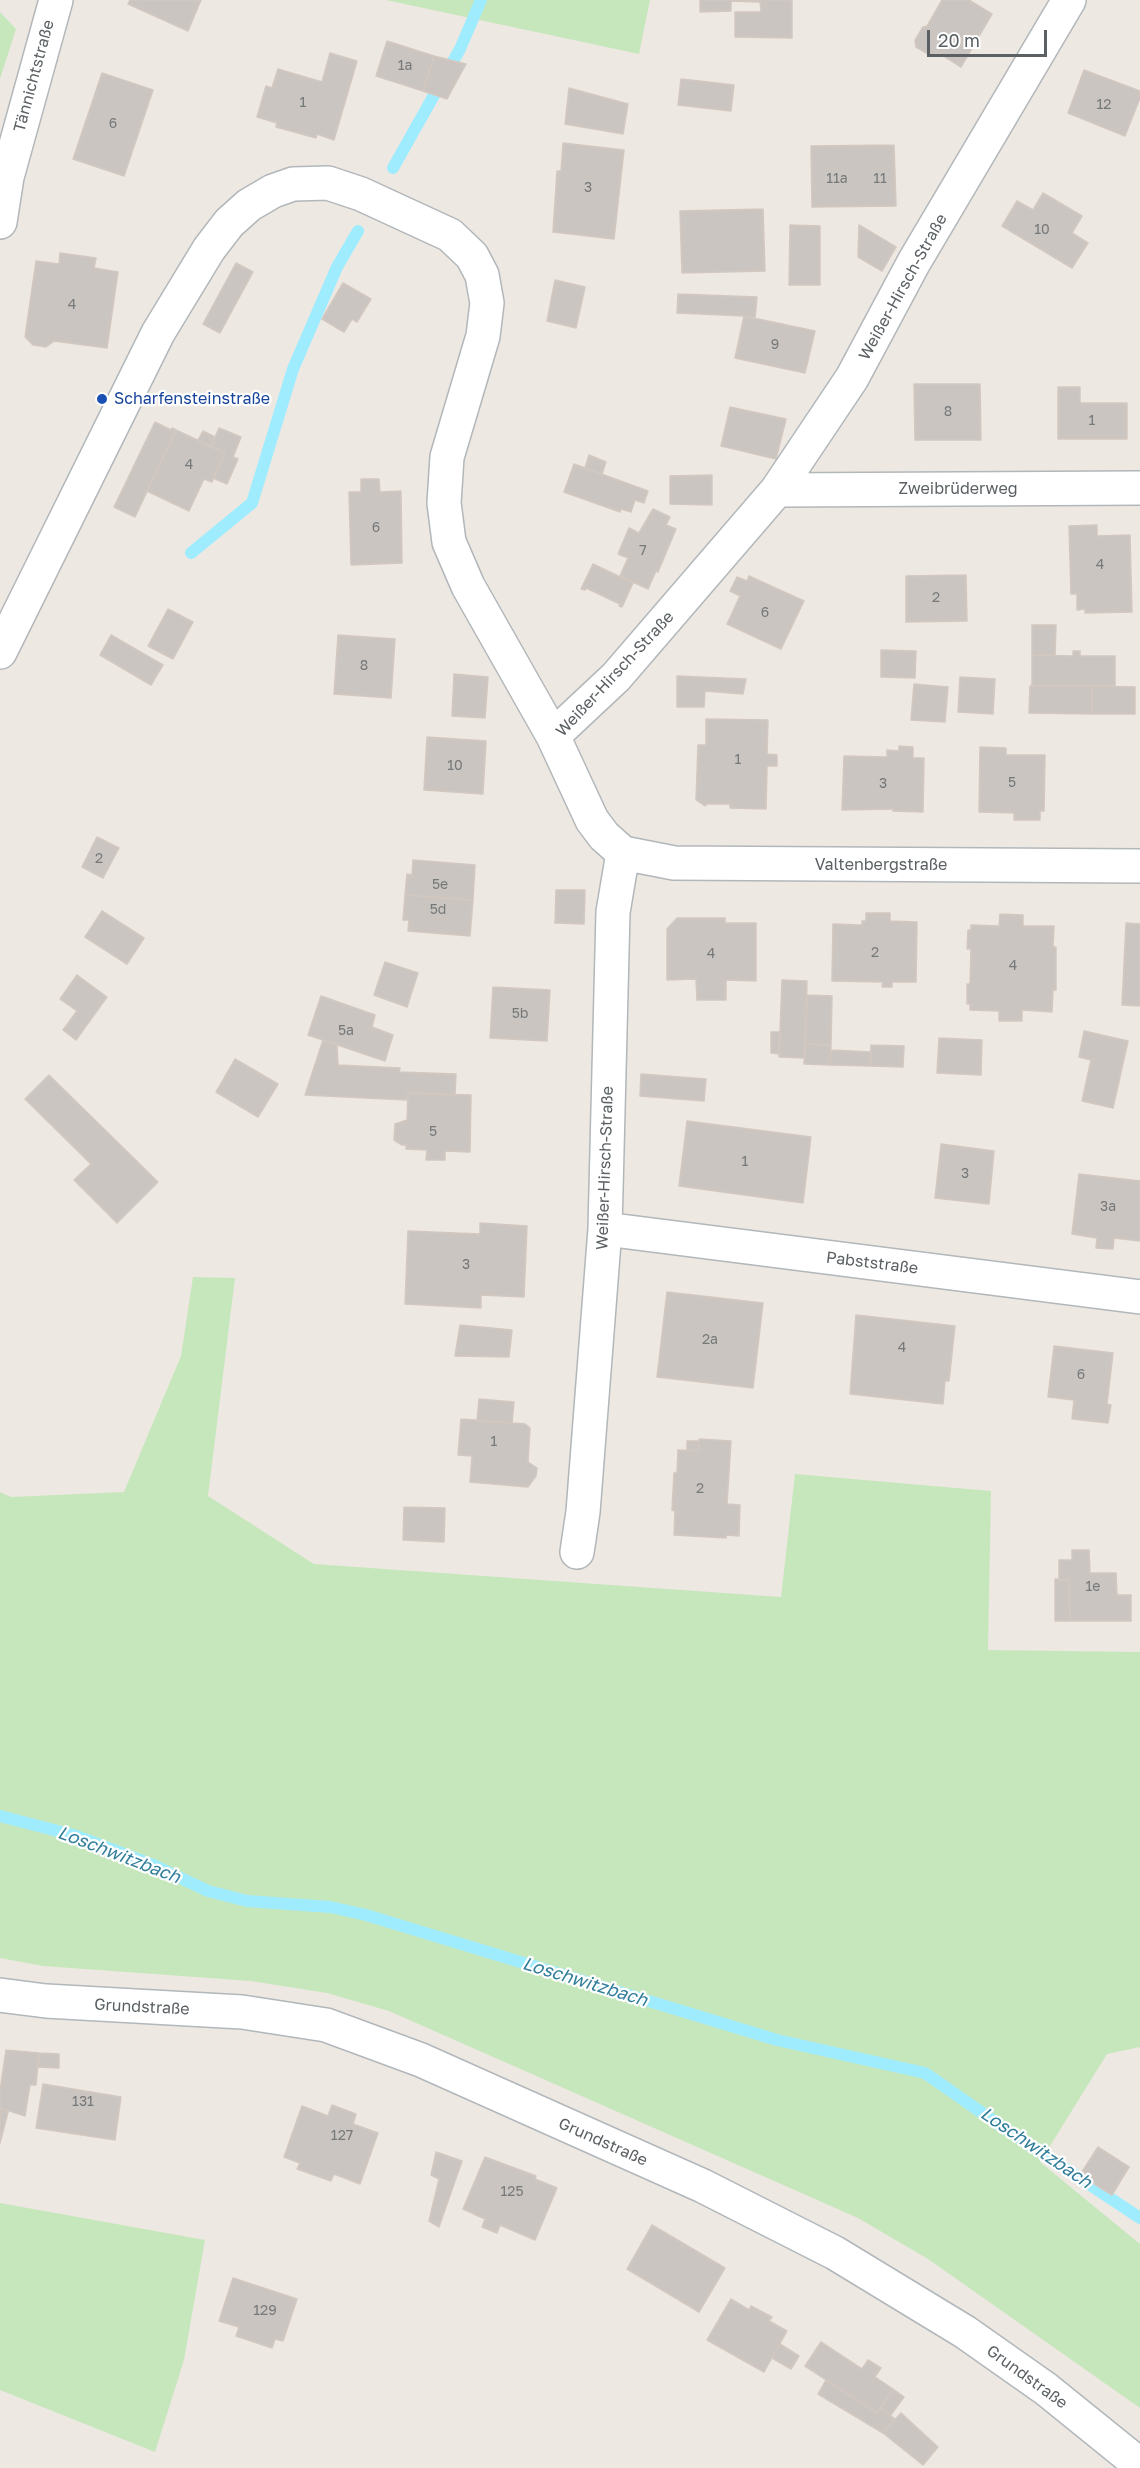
<!DOCTYPE html>
<meta charset="utf-8">
<style>
body{margin:0}
#map{position:relative;width:1140px;height:2468px;overflow:hidden;background:#eee8e2;font-family:"Golos Text",sans-serif}
canvas{display:block}
.scale{position:absolute;left:927px;top:30px;width:120px;height:27px;box-sizing:border-box;border:3px solid #5a6063;border-top:0;padding-left:8px;font-size:18px;line-height:21px;white-space:nowrap;color:#5a6063;-webkit-text-stroke:4px #fff;paint-order:stroke}
</style>
<div id="map">
<canvas width="1140" height="2468"></canvas>
<div class="scale">20 m</div>
</div>
<script>
const ctx = document.querySelector('canvas').getContext('2d');
ctx.lineJoin = 'round';
function fill(path, color) { ctx.fillStyle = color; ctx.fill(path, 'evenodd'); }
const shape = rows => new Path2D(rows.map(r => 'M' + r).join(''));
function trace(path, color, width, dash) { ctx.strokeStyle = color; ctx.lineWidth = width; ctx.lineCap = dash ? 'butt' : 'round'; ctx.setLineDash(dash || []); ctx.stroke(path); }
function write(font, color, halo, rows, align = 'center') {
  ctx.font = font + ' "Golos Text",sans-serif'; ctx.lineWidth = 4.5; ctx.setLineDash([]); ctx.textBaseline = 'middle'; ctx.strokeStyle = halo; ctx.fillStyle = color; for (const [text, x, y, turn = 0] of rows) {
    ctx.save(); ctx.translate(x, y); ctx.rotate((+turn || 0) * Math.PI / 180); ctx.textAlign = isNaN(turn) ? turn : align; if (halo) ctx.strokeText(text, 0, 0); ctx.fillText(text, 0, 0); ctx.restore();
  }
}
fill(shape([
 [386,0,650,0,639,54],
 [0,12,16,29,0,79],
 [193,1277,235,1278,208,1496,314,1564,781,1597,795,1474,991,1491,988,1650,1140,1652,1140,2047,1107,2054,1040,2162,1140,2244,1140,2408,928,2259,858,2218,389,2011,327,1993,251,1981,43,1966,0,1958,0,1492,11,1497,124,1492,181,1356],
 [0,2203,205,2240,184,2360,155,2452,0,2390]
]), '#c6e7bc');
trace(shape([
 [393,168,460,49,481,0],
 [191,553,252,503,293,369,337,267,358,231],
 [0,1816,77,1836,151,1864,208,1891,247,1901,330,1907,366,1915,777,2040,925,2073,1001,2126,1140,2218]
]), '#a0ecff', 12);
const building = shape([
 [130,0,201,0,188,31,128,4,130,0],
 [700,0,760,0,760,2,731,1,731,11,700,12,700,0],
 [760,0,792,0,792,38,735,37,735,12,761,12,760,0],
 [942,0,969,0,992,14,961,67,939,53,930,55,916,47,915,40,923,27,927,26,942,0],
 [387,41,434,56,423,91,376,76,387,41],
 [330,53,357,61,334,140,317,134,316,138,276,127,277,123,257,117,266,86,272,88,278,69,322,82,330,53],
 [434,56,466,64,447,99,423,91,434,56],
 [1084,70,1140,91,1140,98,1125,136,1068,113,1084,70],
 [102,73,153,90,124,176,73,159,102,73],
 [681,79,734,85,731,111,678,105,681,79],
 [569,88,628,104,623,134,565,124,569,88],
 [563,143,624,150,614,239,553,232,557,171,561,171,563,143],
 [894,145,896,206,812,207,811,146,894,145],
 [1043,193,1082,216,1072,233,1088,243,1072,268,1002,226,1017,201,1033,210,1043,193],
 [763,209,765,271,682,273,680,211,763,209],
 [790,225,820,226,820,285,789,285,790,225],
 [859,225,896,247,882,271,858,257,859,225],
 [60,253,96,258,94,268,118,272,107,348,54,341,46,347,33,345,25,337,36,261,59,264,60,253],
 [236,263,253,272,220,333,203,324,236,263],
 [555,280,585,287,576,328,547,321,555,280],
 [343,283,371,299,357,322,352,319,344,332,322,319,343,283],
 [678,294,757,297,755,318,744,316,677,313,678,294],
 [744,316,815,331,805,373,735,358,744,316],
 [914,384,980,384,981,440,915,440,914,384],
 [1058,387,1080,387,1080,403,1127,403,1127,439,1058,439,1058,387],
 [730,407,786,419,776,459,721,446,730,407],
 [155,422,171,430,172,428,176,430,135,517,114,507,155,422],
 [219,428,241,437,233,457,238,459,227,484,213,478,225,453,211,447,219,428],
 [176,430,225,453,212,482,204,479,189,511,147,491,176,430],
 [203,431,215,437,211,447,198,440,203,431],
 [589,455,606,462,602,474,585,468,589,455],
 [574,464,648,491,644,503,635,500,631,512,621,509,620,512,564,492,574,464],
 [712,475,712,505,670,504,670,476,712,475],
 [361,479,379,479,380,492,401,491,402,563,351,565,349,492,361,492,361,479],
 [653,509,670,517,666,525,676,529,658,572,656,571,648,589,620,576,628,558,618,554,629,528,639,533,653,509],
 [1097,525,1097,536,1130,535,1132,612,1085,613,1085,609,1077,610,1077,594,1071,594,1069,526,1097,525],
 [593,564,633,583,622,607,619,606,620,604,586,588,585,590,581,589,593,564],
 [966,575,967,621,906,622,906,576,966,575],
 [749,576,804,601,781,649,727,624,740,596,730,591,737,577,747,581,749,576],
 [168,609,193,622,173,659,148,646,168,609],
 [1032,625,1056,625,1055,655,1032,655,1032,625],
 [111,635,163,665,151,685,100,655,111,635],
 [338,635,395,639,391,698,334,694,338,635],
 [881,650,916,651,915,678,881,677,881,650],
 [1073,651,1080,651,1080,656,1115,656,1115,686,1032,686,1032,655,1073,656,1073,651],
 [454,674,488,677,485,718,452,716,454,674],
 [677,676,746,679,743,694,705,691,704,707,677,707,677,676],
 [960,677,995,679,993,714,958,712,960,677],
 [914,684,948,687,945,722,911,720,914,684],
 [1030,686,1092,686,1092,714,1029,713,1030,686],
 [1092,686,1135,687,1135,714,1092,714,1092,686],
 [706,719,768,720,767,754,777,755,777,766,767,766,766,809,730,808,730,804,707,804,705,806,696,800,698,745,706,745,706,719],
 [427,737,486,741,483,794,424,790,427,737],
 [899,746,913,747,913,758,924,758,923,812,893,811,893,809,842,810,844,756,887,757,887,750,899,751,899,746],
 [980,747,1006,748,1006,755,1045,755,1044,811,1040,811,1040,820,1014,820,1014,813,979,812,980,747],
 [97,837,119,848,103,878,82,867,97,837],
 [413,860,475,865,473,900,405,895,407,874,412,875,413,860],
 [556,890,585,890,584,924,555,923,556,890],
 [405,895,473,900,470,936,408,931,409,920,403,920,405,895],
 [102,911,144,938,127,964,85,937,102,911],
 [866,913,890,913,890,921,917,922,916,982,892,982,892,987,882,987,883,982,832,981,833,924,862,925,862,921,866,921,866,913],
 [1000,914,1023,915,1023,926,1054,926,1053,947,1056,947,1056,990,1053,990,1052,1012,1022,1010,1022,1021,999,1021,999,1011,970,1010,970,1004,967,1004,967,984,970,984,971,949,967,949,968,930,971,930,971,925,999,926,1000,914],
 [677,918,725,918,725,923,756,923,756,981,726,980,726,1000,697,1000,696,979,667,980,667,929,677,918],
 [1126,923,1140,924,1140,1006,1122,1005,1126,923],
 [385,962,418,973,407,1007,374,995,385,962],
 [77,975,107,997,76,1040,63,1030,77,1011,60,999,77,975],
 [782,980,807,981,805,1058,779,1057,782,980],
 [493,987,550,990,547,1041,490,1038,493,987],
 [807,995,832,996,831,1045,805,1044,807,995],
 [321,996,375,1015,372,1027,393,1035,385,1061,308,1035,321,996],
 [1084,1031,1128,1041,1113,1108,1082,1101,1091,1060,1079,1057,1084,1031],
 [771,1032,780,1032,779,1054,771,1053,771,1032],
 [939,1038,982,1040,981,1075,937,1073,939,1038],
 [323,1040,337,1045,338,1065,400,1068,399,1072,456,1074,455,1095,408,1093,407,1100,305,1095,323,1040],
 [805,1044,831,1045,830,1065,804,1064,805,1044],
 [871,1045,904,1046,903,1067,870,1066,871,1045],
 [831,1050,871,1052,870,1066,830,1065,831,1050],
 [235,1059,278,1084,258,1117,216,1092,235,1059],
 [641,1074,706,1079,704,1101,640,1096,641,1074],
 [49,1075,158,1182,117,1223,74,1180,91,1164,25,1099,49,1075],
 [408,1093,471,1095,470,1152,445,1151,445,1160,426,1160,427,1150,406,1149,406,1145,402,1145,394,1140,395,1124,407,1120,408,1093],
 [687,1121,811,1137,803,1203,679,1186,687,1121],
 [941,1144,994,1151,989,1204,935,1198,941,1144],
 [1079,1174,1140,1181,1140,1241,1114,1238,1113,1249,1096,1248,1097,1238,1072,1234,1079,1174],
 [480,1223,527,1226,524,1297,481,1295,481,1308,405,1304,408,1231,480,1234,480,1223],
 [667,1292,763,1303,753,1388,657,1377,667,1292],
 [856,1315,955,1326,949,1381,945,1381,943,1404,850,1394,856,1315],
 [460,1325,512,1330,509,1357,455,1356,460,1325],
 [1054,1346,1113,1353,1107,1404,1111,1405,1108,1423,1072,1419,1074,1400,1048,1397,1054,1346],
 [479,1399,514,1402,512,1423,477,1421,479,1399],
 [461,1419,525,1424,530,1428,528,1462,537,1468,536,1476,528,1487,470,1482,472,1456,458,1455,461,1419],
 [699,1439,731,1441,727,1504,740,1505,739,1536,726,1535,726,1538,674,1535,675,1511,672,1510,674,1473,677,1473,678,1450,699,1451,699,1439],
 [687,1441,699,1441,699,1451,687,1450,687,1441],
 [404,1507,445,1508,444,1542,403,1540,404,1507],
 [1072,1550,1089,1550,1090,1573,1116,1573,1117,1595,1131,1595,1131,1621,1070,1621,1069,1580,1059,1580,1059,1560,1072,1560,1072,1550],
 [1055,1579,1069,1580,1070,1621,1055,1621,1055,1579],
 [6,2050,39,2053,36,2085,30,2085,25,2116,0,2108,0,2091,6,2050],
 [39,2053,59,2054,59,2068,38,2067,39,2053],
 [43,2084,121,2097,115,2140,36,2128,43,2084],
 [332,2105,356,2114,353,2124,378,2133,360,2184,334,2174,331,2181,297,2169,300,2163,284,2157,302,2106,328,2116,332,2105],
 [0,2108,8,2112,0,2143,0,2108],
 [1098,2147,1129,2167,1112,2195,1080,2175,1098,2147],
 [436,2152,462,2161,439,2227,429,2221,439,2179,431,2175,436,2152],
 [485,2157,536,2176,535,2179,557,2188,535,2240,500,2225,497,2233,482,2227,485,2219,463,2209,485,2157],
 [652,2225,725,2268,699,2312,627,2269,652,2225],
 [233,2278,297,2299,283,2341,275,2339,272,2348,236,2336,239,2327,219,2321,233,2278],
 [731,2299,749,2310,751,2306,772,2317,769,2321,787,2331,764,2372,707,2340,731,2299],
 [821,2342,862,2369,868,2360,881,2368,875,2377,893,2389,877,2413,805,2366,821,2342],
 [780,2344,799,2356,791,2369,772,2358,780,2344],
 [826,2380,877,2413,881,2408,895,2419,883,2433,818,2394,826,2380],
 [893,2389,904,2397,890,2416,881,2408,893,2389],
 [901,2413,938,2447,923,2465,883,2433,901,2413]
]);
fill(building, '#cbc5c1');
trace(building, '#d3c8c0', 1.5);
const street = shape([
 [0,222,7,177,56,0],
 [777,490,1140,488],
 [0,652,158,333,209,249,229,223,249,205,273,191,293,184,328,183,361,194,450,235,472,256,482,275,487,303,483,336,447,457,444,503,449,542,468,586,553,736,592,820,604,836,623,853],
 [553,736,616,677,777,490,852,378,914,262,1069,0],
 [623,853,674,863,1140,866],
 [605,1229,1140,1297],
 [577,1552,583,1512,605,1229,613,912,623,853]
]);
const secondary = shape([
 [0,1995,46,2001,242,2012,326,2025,421,2060,703,2186,835,2253,965,2332,1046,2389,1140,2465]
]);
trace(street, '#b2b7ba', 36);
trace(secondary, '#b1b7ba', 36);
trace(street, '#fff', 33);
trace(secondary, '#fff', 33);
for (const [x, y, r, color] of [
 [102,399,6,"#1a4fb4"]
]) { const dot = new Path2D(); dot.arc(x, y, r, 0, 2 * Math.PI); ctx.fillStyle = color; ctx.fill(dot); trace(dot, '#fff', 2); }
write('14px', '#76797a', null, [
 ["1a",405,66],
 ["1",303,103],
 ["12",1104,105],
 ["6",113,124],
 ["11a",837,179],
 ["11",880,179],
 ["3",588,188],
 ["10",1042,230],
 ["4",72,305],
 ["9",775,345],
 ["8",948,412],
 ["1",1092,421],
 ["4",189,465],
 ["6",376,528],
 ["7",643,551],
 ["4",1100,565],
 ["2",936,598],
 ["6",765,613],
 ["8",364,666],
 ["1",738,760],
 ["10",455,766],
 ["5",1012,783],
 ["3",883,784],
 ["2",99,859],
 ["5e",440,885],
 ["5d",438,910],
 ["2",875,953],
 ["4",711,954],
 ["4",1013,966],
 ["5b",520,1014],
 ["5a",346,1031],
 ["5",433,1132],
 ["1",745,1162],
 ["3",965,1174],
 ["3a",1108,1207],
 ["3",466,1265],
 ["2a",710,1340],
 ["4",902,1348],
 ["6",1081,1375],
 ["1",494,1442],
 ["2",700,1489],
 ["1e",1093,1587],
 ["131",83,2102],
 ["127",342,2136],
 ["125",512,2192],
 ["129",265,2311]
]);
write('16px', '#5a6063', '#fff', [
 ["Tännichtstraße",34,76,-75],
 ["Weißer-Hirsch-Straße",903,287,-61],
 ["Zweibrüderweg",958,489],
 ["Weißer-Hirsch-Straße",615,674,-47],
 ["Valtenbergstraße",881,865],
 ["Weißer-Hirsch-Straße",605,1168,-88],
 ["Pabststraße",872,1263,7],
 ["Grundstraße",142,2007,3],
 ["Grundstraße",603,2142,24],
 ["Grundstraße",1027,2377,36]
]);
write('16px', '#164399', '#fff', [
 ["Scharfensteinstraße",114,399]
], 'left');
write('italic 18px', '#327e9a', '#fff', [
 ["Loschwitzbach",119,1855,21],
 ["Loschwitzbach",585,1982,17],
 ["Loschwitzbach",1036,2148,34]
]);
</script>
